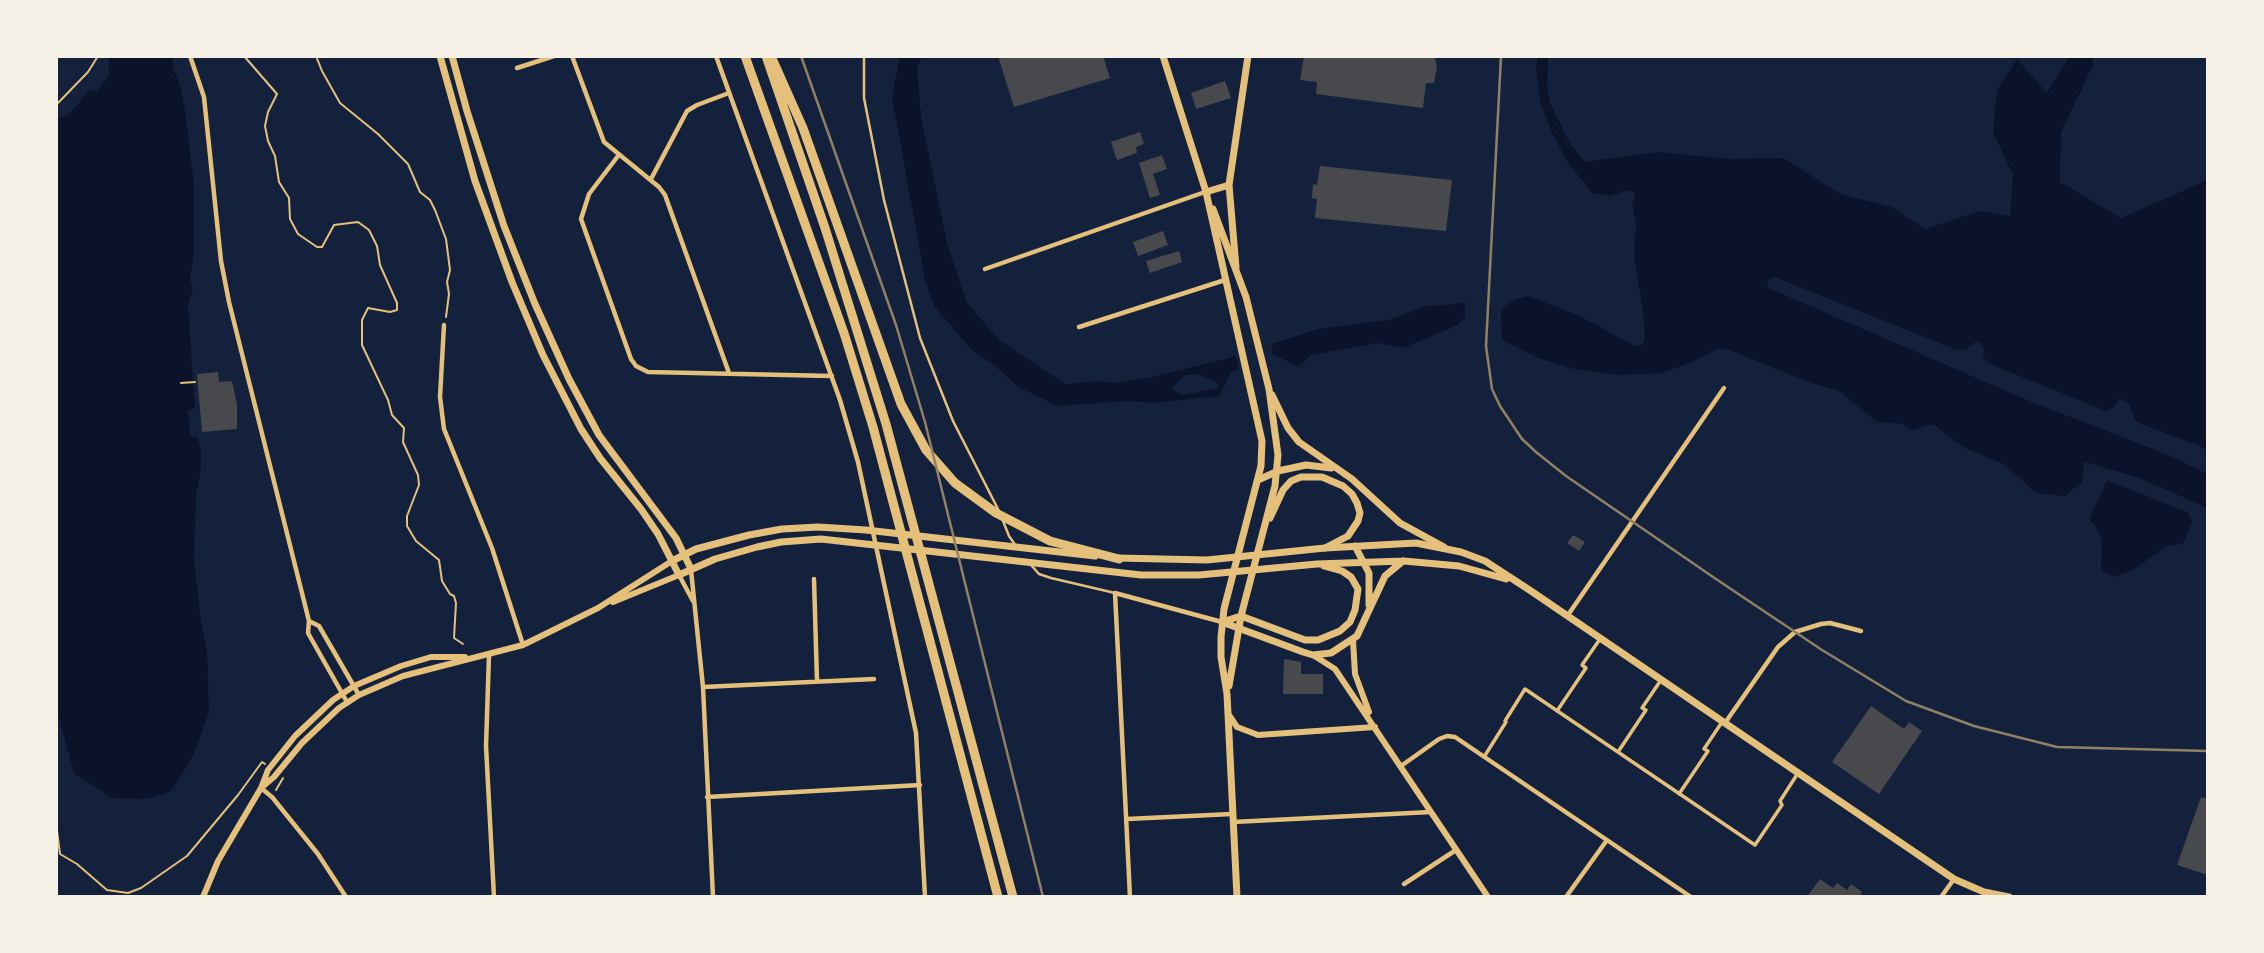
<!DOCTYPE html>
<style>
body{margin:0}
#map{position:relative;width:2264px;height:953px;overflow:hidden;background:#14213d;font-family:Inter,sans-serif}
canvas{display:block}
.frame{position:absolute;inset:0;border:58px solid #f6f1e7;pointer-events:none}
</style>
<div id="map">
<canvas width="2264" height="953"></canvas>
<div class="frame"></div>
</div>
<script>
const ctx = document.querySelector('canvas').getContext('2d');
ctx.lineJoin = 'round';
function fill(path, color) { ctx.fillStyle = color; ctx.fill(path, 'evenodd'); }
const shape = rows => new Path2D(rows.map(r => 'M' + r).join(''));
function trace(path, color, width, dash) { ctx.strokeStyle = color; ctx.lineWidth = width; ctx.lineCap = dash ? 'butt' : 'round'; ctx.setLineDash(dash || []); ctx.stroke(path); }
fill(shape([
 [109,56,169,56,173,59,172,67,179,82,185,109,194,185,194,250,190,280,193,289,188,305,195,408,188,410,190,437,197,437,201,451,200,478,196,493,194,558,200,614,207,650,209,712,193,756,171,791,155,797,140,799,112,798,74,773,56,706,56,120,69,115,90,89,97,92,109,74],
 [900,56,922,56,917,68,921,116,947,243,967,303,999,340,1065,384,1100,381,1116,383,1147,378,1226,359,1318,329,1388,320,1427,306,1465,303,1465,317,1458,325,1403,348,1379,343,1311,355,1298,367,1275,355,1231,372,1219,396,1152,403,1126,401,1058,406,1020,388,994,365,970,348,934,306,925,279,892,97],
 [1196,374,1214,380,1218,383,1217,388,1183,395,1173,390,1173,386,1185,375],
 [1538,56,1548,56,1547,90,1550,103,1569,142,1585,162,1658,152,1729,159,1784,158,1840,194,1891,207,1926,229,1979,211,2010,216,2013,175,1993,132,1997,90,2017,59,2047,93,2070,56,2092,56,2093,65,2061,133,2060,182,2121,218,2208,180,2208,451,2136,422,2129,404,2120,399,2113,408,2106,411,1987,363,1983,358,1984,351,1980,343,1977,341,1965,350,1956,350,1776,278,1771,278,1767,285,1769,288,2032,402,2164,453,2208,474,2208,508,2137,477,2084,462,2082,482,2065,496,2036,493,2004,464,1965,448,1933,424,1912,430,1903,424,1877,422,1838,390,1811,383,1729,350,1718,348,1692,362,1662,373,1618,375,1574,369,1538,358,1502,340,1501,311,1510,301,1528,296,1580,316,1635,346,1643,345,1645,338,1643,311,1634,257,1636,222,1632,205,1635,193,1627,190,1610,196,1592,193,1567,161,1553,135,1541,104,1536,70],
 [2107,480,2187,512,2192,521,2183,544,2167,546,2133,570,2113,577,2101,570,2102,541,2095,525,2089,520]
]), '#0b132b');
fill(shape([
 [1771,278,1776,278,1956,350,1965,350,1977,341,1983,346,1983,358,1987,363,2106,411,2113,408,2120,399,2129,404,2136,422,2200,446,2208,451,2208,454,2134,425,2127,406,2121,403,2115,411,2105,414,1985,366,1980,359,1980,347,1977,345,1967,353,1955,354,1775,281,1771,282,1771,285,2033,399,2165,449,2208,470,2208,474,2164,453,2032,402,1769,288,1767,285],
 [1270,340,1274,359,1240,372,1235,352]
]), '#14213d');
fill(shape([
 [998,56,1103,56,1110,78,1014,107],
 [1304,56,1429,56,1435,57,1437,67,1434,83,1426,83,1423,108,1316,94,1317,82,1300,80],
 [1225,81,1231,98,1196,109,1191,93],
 [1140,132,1144,144,1136,147,1137,153,1117,160,1111,142],
 [1162,155,1167,169,1153,174,1160,195,1150,198,1139,163],
 [1320,166,1452,180,1446,231,1315,218,1317,199,1312,198,1313,184,1317,185],
 [1163,231,1168,245,1138,256,1133,242],
 [1179,251,1182,262,1150,273,1146,261],
 [218,372,219,382,232,381,237,405,237,429,202,432,197,374],
 [1573,535,1585,542,1579,551,1567,543],
 [1284,659,1301,662,1301,674,1323,674,1323,694,1283,694],
 [1871,706,1904,729,1909,722,1922,731,1879,794,1832,762],
 [2201,797,2208,799,2208,875,2177,865],
 [1820,879,1833,888,1837,883,1847,890,1851,884,1862,892,1859,897,1807,897]
]), '#48494c');
trace(shape([
 [244,56,277,94,268,112,265,126,268,141,275,156,279,182,289,198,290,219,298,234,317,247,322,247,334,225,358,222,369,230,377,246,380,265,397,303,397,310,390,312,368,308,362,320,362,345,388,400,392,415,404,428,403,442,418,475,419,485,407,516,407,526,416,541,439,560,442,581,450,594,454,596,456,603,454,638,463,644],
 [316,56,322,71,340,103,378,134,408,164,420,192,430,200,435,210,446,239,450,270,447,282,449,294,446,317],
 [56,105,88,72,98,56],
 [181,383,195,382],
 [276,790,283,778],
 [56,823,60,854,77,864,107,890,128,893,141,888,187,856,238,795,262,762,265,764]
]), '#e5c07b', 2);
trace(shape([
 [864,56,864,98,884,200,920,338,953,421,999,511],
 [1003,521,1009,536,1016,546],
 [1031,565,1039,574,1051,578,1115,593]
]), '#e5c07b', 2.5);
trace(shape([
 [1557,711,1586,668,1582,665,1600,639],
 [1505,721,1525,689,1755,845,1782,805,1780,801,1798,773],
 [1618,752,1646,710,1642,708,1661,680],
 [1484,757,1506,722],
 [1679,794,1708,751,1704,749,1722,722]
]), '#e5c07b', 3.5);
trace(shape([
 [190,56,204,97,221,261,229,302,309,621],
 [572,56,604,142,659,187,665,195,729,373],
 [716,56,840,400,858,462,916,733,925,897],
 [517,68,554,56],
 [618,156,589,194,581,219,631,359,636,366,648,372,832,376],
 [651,179,687,111,697,105,729,93],
 [985,269,1205,192],
 [444,325,440,397,444,429,492,548,523,645],
 [1079,327,1225,280],
 [691,570,703,687,713,897],
 [679,575,693,601],
 [814,579,817,681],
 [1568,615,1724,388],
 [489,655,486,746,494,897],
 [703,687,874,679],
 [347,702,308,633,309,621,319,626,359,695],
 [1725,723,1778,647,1795,632,1821,624,1830,623,1861,631],
 [1401,766,1439,739,1447,736,1455,737,1691,897],
 [261,788,272,797,318,854,346,897],
 [707,797,920,785],
 [1127,819,1232,814],
 [1233,822,1431,812],
 [1404,884,1456,850],
 [1130,897,1115,593,1222,622],
 [1566,897,1607,840],
 [1941,897,1954,879]
]), '#e5c07b', 4.5);
trace(shape([
 [613,602,679,575],
 [1353,640,1355,674,1369,712],
 [1313,655,1335,669,1488,897],
 [1229,715,1237,727,1258,735,1375,727],
 [261,788,274,777,302,743,339,708,359,695,403,676,523,645,598,608,672,561],
 [203,897,218,861,261,788,268,770,295,736,333,700,354,686,401,666,431,657,465,657]
]), '#e5c07b', 6);
trace(shape([
 [440,56,475,181,512,282,543,355,581,429,600,458,641,509,658,534,679,575,715,559,757,547,781,542,821,539,1141,575,1199,575,1317,564,1404,561,1459,566,1506,579],
 [452,56,467,111,504,226,535,304,569,379,599,435,676,538,691,569],
 [1206,192,1229,185],
 [1236,267,1229,185,1248,56],
 [1355,546,1369,573,1369,605],
 [1117,558,1207,560,1325,548,1416,543,1461,552,1485,561,1531,591,1954,879,1984,892,2009,897],
 [672,561,696,549,749,535,782,529,818,527,866,530,1095,556],
 [1222,622,1303,652,1313,655,1331,653,1357,636,1385,576,1403,561],
 [1222,622,1241,616,1305,640,1318,640,1340,631,1350,622,1355,610,1358,589,1351,577,1342,571,1324,566]
]), '#e5c07b', 7);
trace(shape([
 [1163,56,1207,195],
 [1206,192,1262,441,1261,466,1224,609,1221,637,1221,657,1227,694,1237,897],
 [1213,209,1246,297,1269,389,1278,455,1275,486,1241,616,1229,686],
 [1272,395,1288,428,1299,442,1352,479,1400,523,1444,547],
 [1258,480,1278,471,1306,465,1331,468],
 [1270,518,1283,490,1291,481,1301,477,1322,477,1343,486,1352,494,1357,503,1360,513,1358,521,1348,536,1325,548]
]), '#e5c07b', 7);
trace(shape([
 [745,56,844,333,873,427,998,897],
 [766,56,825,228,886,424,1013,897],
 [771,56,803,128,901,404,926,450,955,483,996,513,1050,541,1119,559]
]), '#e5c07b', 9);
trace(shape([
 [801,56,896,325,925,422,1043,897],
 [1501,56,1486,346,1492,389,1500,406,1522,439,1536,452,1566,476,1716,579,1822,650,1906,701,1974,726,2057,747,2208,751]
]), '#918062', 2.5);
</script>
